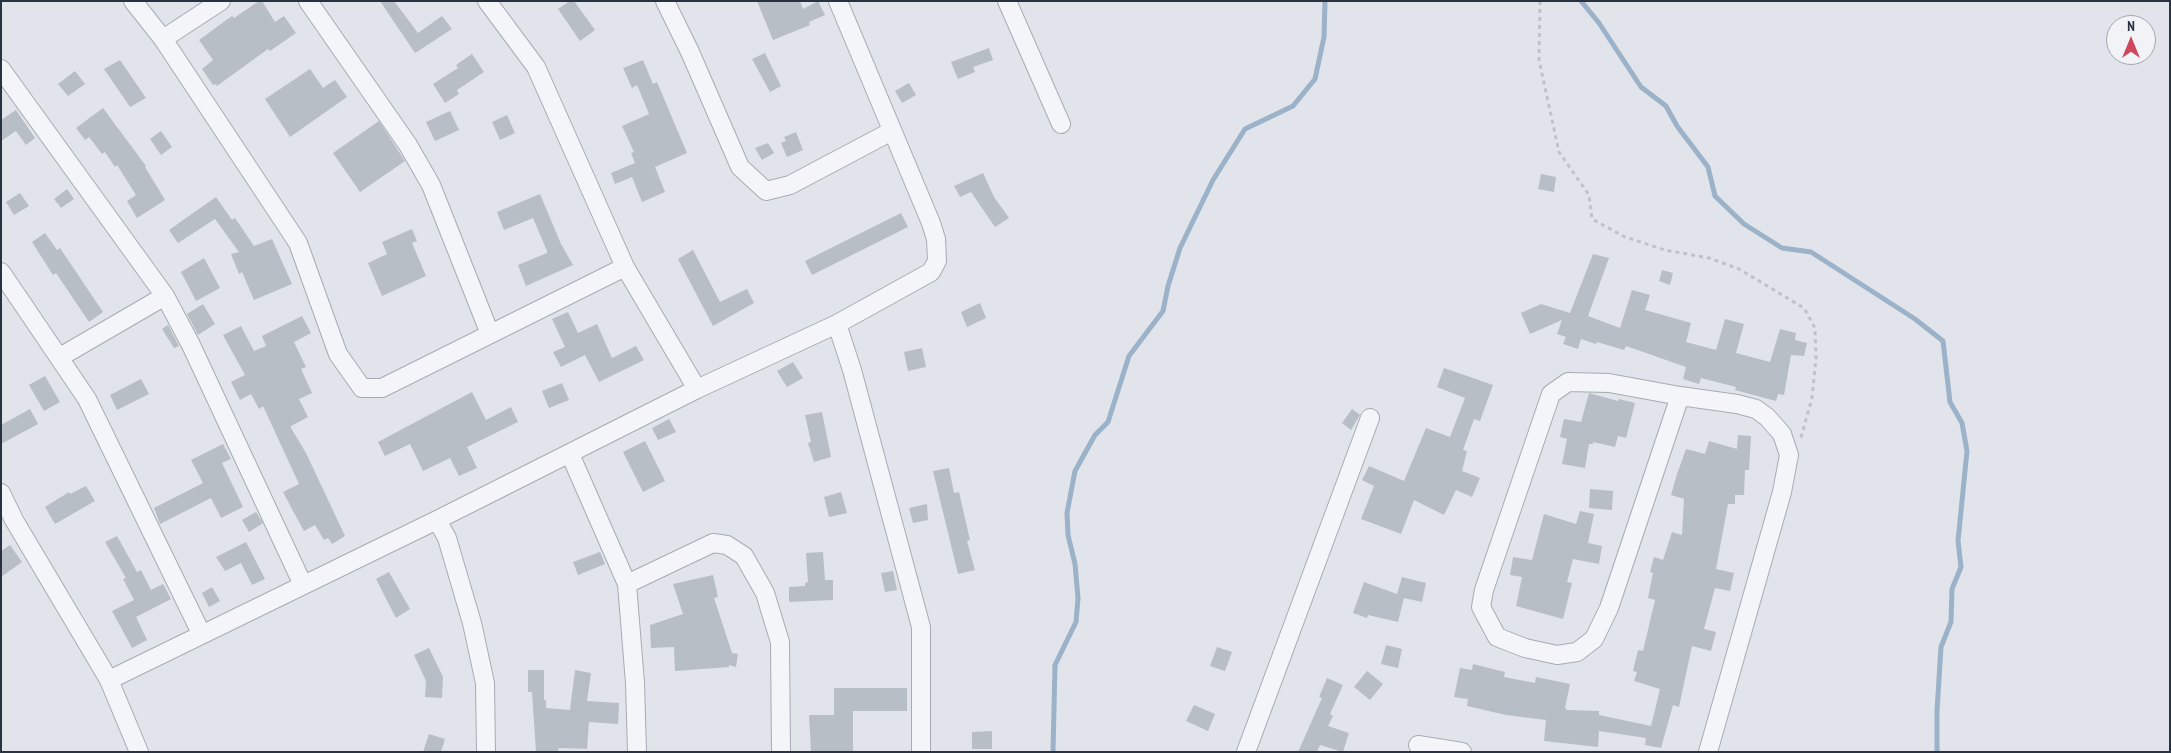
<!DOCTYPE html>
<style>
body{margin:0}
#map{position:relative;width:2171px;height:753px;overflow:hidden;background:#e1e4ea;font-family:"PT Sans Narrow",sans-serif}
canvas{display:block}
.frame{position:absolute;inset:0;border:2px solid #293241;pointer-events:none}
.north{position:absolute;left:2106px;top:15px;width:50px;height:50px;box-sizing:border-box;background:#f1f3f7;border:1px solid #a1a6ae;border-radius:50%;rotate:0deg;font-size:14px;font-weight:700;line-height:20px;text-align:center;color:#293241}
.north::after{content:'';display:block;margin:auto;width:18px;height:22px;background:#ce475b;clip-path:polygon(50% 0,100% 100%,50% 72%,0 100%)}
</style>
<div id="map">
<canvas width="2171" height="753"></canvas>
<div class="frame"></div>
<div class="north">N</div>
</div>
<script>
const ctx = document.querySelector('canvas').getContext('2d');
ctx.lineJoin = 'round';
const shape = rows => new Path2D(rows.map(r => 'M' + r).join(''));
function trace(path, color, width, dash) { ctx.strokeStyle = color; ctx.lineWidth = width; ctx.lineCap = dash ? 'butt' : 'round'; ctx.setLineDash(dash || []); ctx.stroke(path); }
function fill(path, color) { ctx.fillStyle = color; ctx.fill(path, 'evenodd'); }
trace(shape([
 [1581,1,1599,23,1641,87,1666,106,1677,126,1708,167,1715,196,1744,224,1782,248,1811,252,1915,319,1943,341,1950,402,1962,423,1967,451,1958,541,1961,567,1952,589,1951,622,1941,647,1937,711,1937,752],
 [1053,752,1055,665,1076,622,1078,598,1075,564,1068,535,1067,513,1075,471,1095,435,1108,422,1129,356,1163,311,1168,286,1180,248,1213,180,1245,129,1293,106,1315,79,1324,37,1325,1]
]), '#9cb2c9', 5);
fill(shape([
 [259,1,262,1,275,22,284,16,296,33,270,51,268,49,217,86,216,84,213,85,202,69,213,60,199,40,232,16,234,18],
 [380,1,394,1,418,33,442,16,452,29,415,53],
 [570,1,574,1,595,30,580,41,558,9],
 [757,1,800,1,803,9,818,1,825,15,809,22,810,25,773,40],
 [989,48,993,60,973,67,975,72,958,79,951,62],
 [765,53,781,86,770,92,752,59],
 [472,54,484,72,457,90,459,94,445,103,433,84,458,68,456,65],
 [120,60,146,98,130,107,104,69],
 [643,60,653,84,657,82,687,153,655,167,665,192,642,202,632,177,615,184,611,173,635,163,631,153,634,152,622,126,649,114,637,85,632,88,623,68],
 [310,69,323,88,335,80,347,97,290,137,265,99],
 [75,71,85,84,68,96,58,84],
 [909,83,916,95,902,103,895,91],
 [103,108,146,166,145,167,165,200,137,218,127,201,136,195,117,165,115,167,105,152,102,154,89,137,85,140,76,128],
 [16,110,35,138,26,145,16,131,1,141,1,120],
 [450,111,459,130,435,141,426,122],
 [507,115,515,133,500,140,492,122],
 [379,121,405,161,360,192,333,153],
 [161,131,172,147,161,155,150,139],
 [796,132,803,150,787,157,781,143,786,141,784,137],
 [768,143,774,153,762,160,755,148],
 [983,173,994,197,1009,218,995,227,971,192,960,197,954,186],
 [1541,174,1556,177,1554,192,1538,189],
 [67,189,74,199,61,208,54,199],
 [20,193,29,206,14,215,6,202],
 [540,194,561,244,573,265,526,286,518,265,547,253,547,251,533,218,504,230,497,212],
 [216,197,232,220,235,218,254,246,272,239,292,284,254,300,242,272,239,274,231,254,239,252,215,219,178,243,169,230],
 [901,213,908,227,812,275,805,261],
 [412,229,417,241,412,243,426,276,382,296,368,263,387,254,382,242],
 [45,233,57,250,60,248,103,312,89,322,56,273,53,275,32,242],
 [693,250,720,302,747,289,754,303,713,326,678,259],
 [1593,254,1609,258,1588,316,1620,328,1632,290,1650,295,1645,310,1691,323,1686,342,1716,350,1725,319,1744,324,1736,353,1770,362,1780,329,1796,333,1795,340,1807,343,1804,356,1791,355,1784,395,1778,394,1776,401,1735,390,1736,387,1701,378,1699,384,1683,379,1686,367,1626,346,1624,350,1597,342,1596,344,1581,339,1578,349,1563,344,1566,337,1557,334,1562,320,1530,334,1521,313,1541,304,1570,313],
 [204,258,220,288,196,301,181,272],
 [1662,270,1673,273,1670,285,1659,281],
 [980,303,986,318,967,327,961,312],
 [203,304,215,324,198,335,187,314],
 [568,312,578,333,597,324,612,358,636,346,644,360,599,382,585,355,561,367,553,352,565,347,552,319],
 [302,316,311,333,294,342,306,367,301,369,312,393,299,399,308,417,291,426,291,428,306,453,345,536,332,544,328,538,324,540,315,525,304,531,292,509,283,492,299,484,263,406,259,409,251,394,240,400,231,382,245,375,223,335,241,326,254,351,266,346,262,336],
 [168,325,179,346,174,348,162,329],
 [922,348,926,367,908,371,904,352],
 [793,362,803,378,787,387,777,371],
 [1444,368,1493,385,1480,421,1474,419,1463,450,1467,451,1462,471,1480,478,1472,497,1456,490,1444,515,1414,500,1401,534,1361,519,1374,486,1362,480,1369,466,1404,481,1426,428,1450,437,1465,398,1437,387],
 [45,376,60,402,44,411,29,385],
 [141,379,149,394,117,410,110,395],
 [562,383,569,400,549,408,542,391],
 [472,392,486,420,511,407,518,422,467,447,477,468,459,476,450,458,423,471,410,444,385,456,378,442],
 [1589,393,1618,401,1619,399,1635,403,1626,438,1618,436,1615,447,1593,442,1593,444,1589,444,1585,468,1562,464,1567,439,1560,437,1564,419,1581,422],
 [30,409,38,424,1,444,1,425],
 [1352,409,1360,415,1351,430,1342,423],
 [822,412,831,457,814,462,808,443,811,442,805,415],
 [669,419,676,432,658,440,652,428],
 [1738,435,1751,436,1749,470,1745,470,1744,495,1735,495,1735,504,1728,504,1716,569,1734,573,1730,591,1715,588,1704,629,1716,632,1711,651,1692,646,1679,707,1673,705,1661,748,1645,745,1646,738,1599,731,1598,747,1544,741,1546,720,1506,715,1467,706,1468,699,1454,697,1460,668,1472,670,1473,664,1505,672,1504,677,1535,683,1536,677,1570,684,1565,708,1567,710,1599,711,1599,715,1651,726,1660,689,1634,681,1637,672,1633,671,1638,650,1643,651,1655,600,1648,598,1653,573,1650,572,1654,557,1663,560,1672,532,1682,535,1684,499,1671,495,1677,474,1686,449,1705,454,1709,441,1737,449],
 [645,441,665,481,643,492,623,452],
 [223,444,231,459,222,463,243,507,221,518,211,498,160,524,154,508,203,483,191,460],
 [949,468,954,493,959,492,970,540,967,541,975,570,958,574,933,471],
 [86,486,95,501,55,524,45,507,69,492,70,494],
 [1590,489,1613,491,1612,510,1589,508],
 [841,492,847,513,829,517,824,497],
 [927,504,928,520,913,523,909,508],
 [1580,511,1594,514,1588,543,1602,546,1599,564,1573,559,1567,582,1572,583,1563,619,1516,606,1522,577,1510,575,1513,557,1532,560,1544,514,1576,524],
 [256,512,263,523,249,532,242,520],
 [117,536,137,572,141,570,151,590,163,584,171,599,136,617,147,640,132,648,112,611,134,600,123,579,126,578,105,542],
 [246,542,265,579,252,585,241,563,225,571,216,557],
 [10,545,22,562,1,577,1,551],
 [600,552,605,564,578,575,573,562],
 [823,552,825,580,833,580,833,600,789,602,789,587,805,586,805,583,808,582,806,553],
 [893,571,897,590,885,592,881,573],
 [389,572,410,609,396,618,376,579],
 [713,575,718,597,714,598,732,653,738,654,736,667,729,665,729,667,675,671,674,647,651,648,650,625,683,614,673,584],
 [1402,577,1426,583,1422,602,1404,598,1398,622,1368,615,1367,618,1353,613,1364,582,1397,594],
 [212,587,220,601,209,607,202,593],
 [1386,645,1402,649,1398,668,1381,664],
 [1217,647,1232,652,1225,671,1210,666],
 [429,648,443,677,442,698,425,697,426,681,414,655],
 [528,670,544,670,544,700,546,700,546,708,570,710,575,670,591,673,587,701,619,703,618,724,589,722,587,749,559,748,558,752,536,752,532,692,528,692],
 [1367,671,1383,684,1370,700,1354,687],
 [1327,678,1343,685,1330,714,1333,716,1328,726,1349,733,1343,752,1320,745,1317,752,1298,752,1322,698,1319,697],
 [834,688,907,688,907,711,853,711,853,752,811,752,809,715,834,715],
 [1194,705,1215,714,1208,731,1186,721],
 [992,731,992,749,972,749,972,732],
 [429,734,445,739,441,752,423,752]
]), '#b8bec6');
const street = shape([
 [133,1,163,39,298,243,338,354,362,388,382,388,625,267,697,389],
 [308,1,408,145,431,185,490,334],
 [487,1,536,67,625,267],
 [665,1,690,52,740,167,766,191,790,185,892,131],
 [1007,1,1061,124],
 [163,39,221,1],
 [1,69,165,296,191,345,303,585],
 [1,272,87,399,201,633],
 [837,324,852,370,921,627,921,752],
 [60,357,165,296],
 [1680,396,1609,608,1594,639,1577,652,1557,655,1525,648,1497,637,1481,607,1484,590,1551,394,1568,382,1609,383,1680,396,1737,404,1756,409,1767,417,1782,434,1789,455,1782,492,1708,752],
 [570,454,627,584,635,683,637,752],
 [1,493,14,520,109,680,139,752],
 [437,520,447,538,472,623,485,683,486,752],
 [627,584,713,543,727,545,744,556,765,593,780,642,781,752],
 [109,680,437,520,697,389,837,324,931,272,937,261,936,239,931,223,838,1],
 [1418,745,1462,752],
 [1246,752,1370,418]
]);
trace(street, '#a6abb4', 20);
trace(shape([
 [1540,1,1539,60,1559,152,1589,195,1592,219,1625,237,1665,250,1709,258,1739,269,1804,308,1815,328,1816,358,1812,398,1800,441]
]), '#bfc2c8', 3, [4, 4]);
trace(street, '#f4f5f8', 18);
</script>
